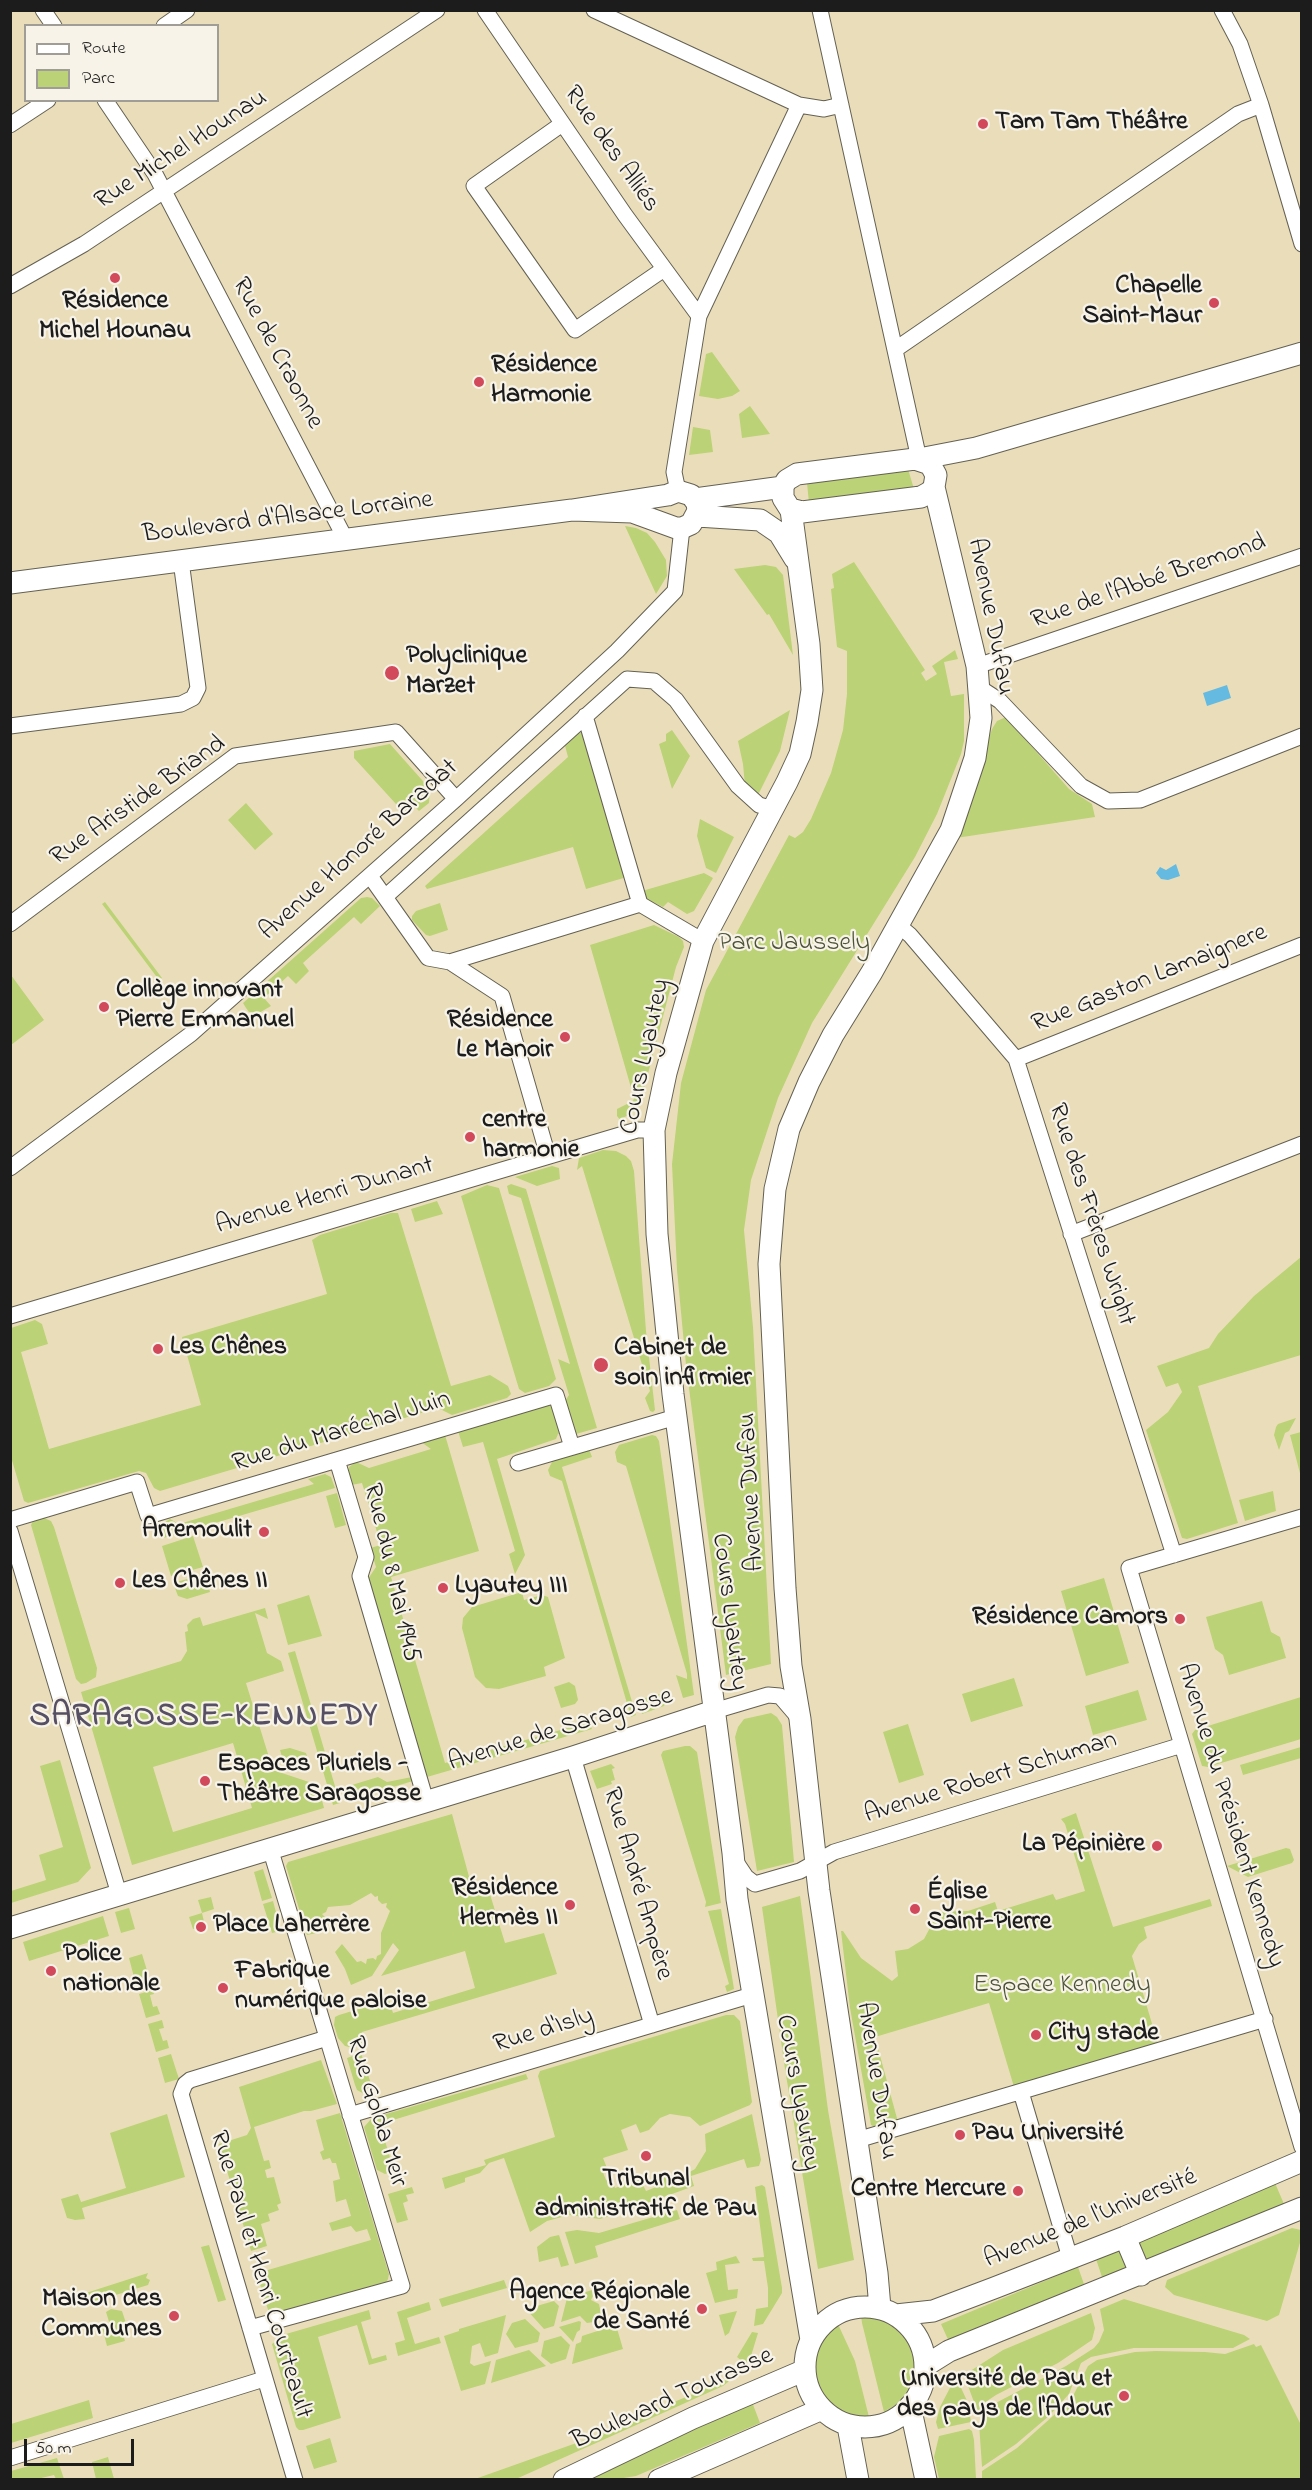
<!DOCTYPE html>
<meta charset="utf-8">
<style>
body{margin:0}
#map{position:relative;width:1312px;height:2490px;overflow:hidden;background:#eadeba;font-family:"Indie Flower",sans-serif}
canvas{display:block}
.frame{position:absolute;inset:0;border:12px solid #1c1c1c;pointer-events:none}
.legend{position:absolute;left:24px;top:24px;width:195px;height:78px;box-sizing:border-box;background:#f7f3e8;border:2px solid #9f9d96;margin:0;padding:8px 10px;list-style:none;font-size:18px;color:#1c1c1c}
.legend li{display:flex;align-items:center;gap:12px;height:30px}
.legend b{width:30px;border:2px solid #9f9d96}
.scale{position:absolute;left:24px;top:2439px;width:110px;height:27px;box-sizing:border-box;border:3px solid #1c1c1c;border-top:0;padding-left:8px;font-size:18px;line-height:21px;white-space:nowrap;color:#1c1c1c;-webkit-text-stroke:4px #f7f3e8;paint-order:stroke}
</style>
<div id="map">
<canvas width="1312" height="2490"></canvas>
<div class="frame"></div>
<ul class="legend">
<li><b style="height:8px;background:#fff"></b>Route</li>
<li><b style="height:16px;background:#bcd276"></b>Parc</li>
</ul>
<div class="scale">50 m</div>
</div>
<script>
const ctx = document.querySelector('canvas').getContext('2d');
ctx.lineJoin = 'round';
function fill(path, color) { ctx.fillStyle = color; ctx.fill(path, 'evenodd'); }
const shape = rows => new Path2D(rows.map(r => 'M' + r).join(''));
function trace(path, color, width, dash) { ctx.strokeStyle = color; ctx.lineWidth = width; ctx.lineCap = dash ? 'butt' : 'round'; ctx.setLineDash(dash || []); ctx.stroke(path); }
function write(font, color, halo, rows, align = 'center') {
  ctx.font = font + ' "Indie Flower",sans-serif'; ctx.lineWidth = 4.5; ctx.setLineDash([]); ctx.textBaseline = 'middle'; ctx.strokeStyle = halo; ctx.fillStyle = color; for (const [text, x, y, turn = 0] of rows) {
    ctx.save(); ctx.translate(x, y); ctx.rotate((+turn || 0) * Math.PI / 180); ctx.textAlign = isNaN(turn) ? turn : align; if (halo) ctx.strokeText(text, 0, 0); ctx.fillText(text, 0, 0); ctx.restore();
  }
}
fill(shape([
 [712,352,740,391,732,396,718,399,699,396,706,354],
 [750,406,770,434,742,438,739,414],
 [693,427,710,430,713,452,689,455],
 [908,469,914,489,809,503,807,483],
 [625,526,636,528,647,533,655,542,666,560,667,576,656,594],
 [854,562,925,670,921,673,926,681,937,674,932,666,955,650,958,659,944,662,951,696,964,694,964,741,961,754,937,814,915,857,812,1023,778,1098,751,1180,744,1230,753,1327,771,1664,726,1675,686,1365,677,1270,672,1164,681,1083,706,990,789,835,795,838,803,832,811,819,831,773,843,730,847,694,847,651,837,647,831,589,834,588,832,574],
 [765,565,776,567,783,575,793,655,769,614,767,615,734,569],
 [790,710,780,751,758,795,745,786,743,764,738,741],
 [1006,717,1069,789,1092,804,1095,817,956,838,992,729,997,721],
 [672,730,690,756,672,789,659,744,666,741,666,734],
 [578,732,583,734,627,877,586,889,573,847,427,889,425,886,568,757,564,742],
 [390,744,430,789,429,803,419,811,415,807,406,815,354,758,354,751],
 [246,803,273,834,255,850,228,820],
 [700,819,734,837,716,873,706,868,697,836],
 [704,873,713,878,694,911,687,914,668,902,663,907,641,896,642,891],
 [367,897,372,898,380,906,361,924,354,917,303,963,309,971,296,984,288,976,264,998,271,1006,259,1013,249,1012,246,1008,243,1003,361,898],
 [105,902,162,978,159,980,102,904],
 [440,903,448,930,430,936,426,935,412,920,412,916,416,911],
 [654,925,679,937,683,941,684,947,676,967,639,1108,620,1120,617,1116,617,1109,633,1101,634,1098,590,945],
 [11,975,44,1020,11,1045],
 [603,1150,616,1151,626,1156,631,1161,634,1171,646,1331,655,1410,653,1412,650,1411,645,1398,650,1391,582,1166,577,1170,579,1158],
 [552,1166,559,1168,560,1179,537,1186,515,1177],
 [511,1184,526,1189,597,1428,576,1434,565,1401,569,1395,558,1359,570,1364,521,1198,509,1194,507,1186],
 [487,1185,499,1188,556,1379,549,1386,525,1393,519,1389,461,1196],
 [437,1201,443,1214,415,1222,411,1209],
 [391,1213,398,1213,451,1386,490,1375,508,1386,511,1394,507,1398,452,1415,438,1408,160,1491,154,1488,146,1473,139,1471,28,1503,24,1501,11,1457,11,1328,35,1320,42,1324,48,1344,21,1352,49,1449,201,1405,182,1337,327,1294,312,1240,320,1235],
 [1301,1257,1301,1355,1198,1386,1238,1523,1187,1539,1182,1538,1146,1430,1168,1412,1182,1392,1178,1383,1166,1387,1157,1366,1209,1348,1218,1334,1254,1296],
 [548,1405,552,1407,561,1433,558,1434,556,1439,497,1459,525,1555,515,1574,509,1554,515,1551,483,1442,463,1447,458,1431],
 [1296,1418,1289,1431,1285,1433,1279,1450,1274,1435,1276,1427,1278,1424],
 [1301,1432,1302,1432,1301,1477,1290,1435],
 [445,1435,479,1551,391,1577,445,1763,585,1723,590,1725,592,1729,427,1777,368,1579,376,1567,370,1548,381,1545,362,1483,351,1485,348,1473,349,1467,356,1462,369,1468,431,1449,421,1442],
 [652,1435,656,1436,659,1441,694,1695,683,1698,676,1675,687,1679,687,1674,626,1466,617,1462,615,1452,619,1445],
 [589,1449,592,1457,562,1467,636,1715,631,1717,562,1481,550,1476,548,1470,553,1460],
 [325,1474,331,1477,335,1488,160,1539,158,1529,160,1525,170,1519,179,1524,314,1484,308,1479],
 [1273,1491,1276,1511,1245,1521,1239,1500],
 [337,1493,346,1525,335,1528,326,1496],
 [44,1518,51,1521,54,1527,97,1668,96,1677,86,1683,81,1684,76,1679,31,1525,33,1521],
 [193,1536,203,1567,171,1576,162,1546],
 [205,1574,210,1592,187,1599,178,1596,173,1583],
 [1104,1578,1129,1663,1086,1676,1061,1591],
 [522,1592,524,1600,542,1595,548,1597,565,1658,544,1667,546,1676,499,1689,486,1688,475,1677,462,1628,463,1618,472,1607],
 [309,1595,322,1636,288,1645,277,1605],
 [1262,1601,1271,1632,1280,1637,1286,1658,1229,1675,1223,1655,1215,1649,1206,1617],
 [265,1608,268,1619,255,1613,267,1653,281,1661,284,1671,246,1683,273,1770,318,1785,324,1808,132,1865,81,1692,181,1661,187,1651,185,1632,188,1631,187,1625,193,1619,200,1617,203,1626],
 [233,1743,252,1808,173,1832,153,1767],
 [295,1651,340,1803,333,1805,288,1653],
 [1014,1678,1023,1706,971,1722,962,1694],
 [569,1682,575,1686,578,1700,575,1704,561,1708,554,1687],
 [1138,1690,1147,1720,1093,1735,1085,1706],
 [663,1693,666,1702,664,1706,642,1714,638,1700],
 [1301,1697,1301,1739,1208,1767,1202,1766,1192,1734,1195,1730],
 [771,1713,777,1717,782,1725,794,1862,757,1871,735,1737,738,1727,744,1719],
 [908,1724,924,1775,899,1783,883,1732],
 [685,1746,690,1746,697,1752,721,1903,705,1907,706,1902,661,1755,663,1751],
 [1301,1747,1301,1758,1243,1775,1240,1765],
 [290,1748,306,1753,310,1766,283,1760,280,1750],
 [60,1760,91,1868,78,1882,11,1903,11,1891,46,1880,39,1855,63,1847,40,1766],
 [611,1764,615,1768,612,1769,615,1780,611,1781,612,1784,597,1789,590,1771],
 [378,1777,387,1782,412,1777,413,1781,346,1801,342,1788],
 [1076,1813,1113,1927,1210,1899,1212,1906,1144,1927,1147,1938,1139,1944,1132,1956,1158,2044,1014,2087,989,2003,875,2037,898,2122,877,2128,871,2125,850,2008,841,1931,843,1931,861,1958,892,1981,898,1976,895,1951,908,1949,924,1939,932,1924,934,1912,968,1911,995,1902,998,1911,1053,1894,1056,1900,1085,1891,1065,1824,1061,1819],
 [452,1814,474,1895,489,1891,505,1943,544,1933,557,1974,362,2032,364,2043,349,2047,345,2046,338,2038,334,2025,335,2017,339,2015,389,2000,393,2013,475,1988,465,1951,381,1976,399,1950,393,1943,372,1976,351,1985,345,1969,335,1952,342,1944,357,1962,361,1961,366,1964,367,1959,373,1958,376,1960,377,1956,381,1954,381,1933,390,1911,386,1907,387,1903,382,1904,378,1900,378,1896,375,1897,371,1893,350,1905,328,1907,326,1912,322,1914,325,1917,324,1922,320,1924,323,1928,322,1932,307,1935,286,1866,288,1862],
 [1286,1848,1290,1849,1294,1860,1292,1863,1248,1877,1227,1866],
 [263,1869,272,1898,262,1901,254,1872],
 [800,1896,828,2110,854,2260,818,2269,785,2069,762,1907],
 [211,1897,214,1909,202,1913,205,1926,193,1929,189,1917,202,1913,198,1900],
 [273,1901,281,1931,272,1933,263,1904],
 [129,1908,135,1929,121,1933,115,1912],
 [721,1909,734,1989,727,1992,725,1986,729,1984,708,1911],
 [103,1916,109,1936,29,1961,23,1942],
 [142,1954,149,1977,135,1981,129,1958],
 [153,1990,154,1994,150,1995,153,2007,157,2006,160,2014,146,2018,139,1994],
 [726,2015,734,2015,740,2021,752,2102,750,2105,700,2126,690,2117,670,2114,660,2118,649,2130,640,2133,636,2124,621,2130,628,2150,603,2158,607,2168,602,2170,606,2180,611,2178,615,2188,625,2184,623,2180,638,2175,646,2191,661,2185,659,2179,669,2175,686,2174,695,2169,706,2151,705,2134,752,2114,761,2160,759,2166,747,2168,744,2159,691,2176,694,2186,617,2214,600,2219,569,2215,547,2221,530,2232,504,2158,489,2163,480,2173,465,2178,465,2182,445,2189,442,2178,486,2165,484,2160,555,2137,538,2076,540,2071],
 [162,2020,164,2028,159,2029,163,2041,167,2040,169,2048,156,2052,148,2024],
 [361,2053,374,2093,366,2095,357,2090,355,2085,347,2058],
 [171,2054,179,2079,165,2083,158,2058],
 [321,2060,337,2104,311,2111,304,2111,254,2127,264,2161,269,2160,271,2168,265,2170,267,2178,274,2177,281,2203,277,2205,279,2210,268,2214,270,2221,261,2224,267,2246,251,2251,219,2144,247,2135,251,2128,239,2087],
 [526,2074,528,2079,380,2124,394,2171,385,2174,377,2170,364,2127,372,2118],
 [340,2113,389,2274,388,2279,386,2283,270,2316,254,2265,258,2264,261,2272,371,2240,367,2229,356,2232,351,2226,332,2231,329,2223,351,2216,346,2199,336,2202,333,2181,340,2179,336,2163,332,2163,330,2158,323,2160,320,2152,324,2150,316,2120],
 [167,2114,185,2177,82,2208,85,2219,75,2220,67,2218,61,2199,78,2194,81,2202,126,2188,110,2133],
 [1275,2183,1284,2204,1103,2280,1096,2259],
 [762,2185,765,2187,782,2288,782,2293,763,2324,754,2326,756,2309,768,2307,768,2288,764,2261,753,2261,752,2258,764,2257,755,2187],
 [412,2187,414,2193,406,2195,408,2201,403,2203,408,2220,397,2223,388,2194],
 [677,2210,680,2219,595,2246,598,2257,575,2264,565,2232,577,2230,599,2233],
 [1292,2228,1301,2230,1301,2239,1279,2315,1267,2321,1174,2295,1165,2287,1167,2280],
 [559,2235,569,2265,561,2267,558,2257,539,2262,537,2247,550,2237],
 [209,2245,226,2300,218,2302,201,2247],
 [736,2256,740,2263,725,2265,728,2290,738,2289,737,2298,715,2303,706,2273,717,2270,716,2262],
 [1078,2267,1085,2287,950,2344,941,2324],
 [148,2273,146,2278,150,2280,148,2285,93,2302,88,2298,86,2293],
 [504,2280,507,2288,442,2307,439,2299],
 [592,2290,595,2292,591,2300,599,2304,601,2314,594,2322,587,2323,580,2316,561,2322,567,2298],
 [1124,2299,1244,2335,1250,2339,1233,2348,1134,2348,1091,2357,1081,2363,1069,2394,1049,2416,1016,2444,982,2467,979,2423,983,2414,992,2405,1066,2366,1094,2348,1099,2342,1104,2330,1100,2309],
 [554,2301,559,2306,554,2326,544,2329,526,2309],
 [429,2302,431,2310,407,2318,415,2344,439,2337,441,2343,398,2356,395,2343,405,2340,397,2312],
 [111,2309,122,2311,129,2332,123,2334,125,2341,107,2346,102,2327,110,2325,106,2312],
 [369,2310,371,2319,361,2322,372,2359,386,2355,387,2360,369,2365,357,2325,318,2337,341,2418,303,2430,299,2430,296,2427,272,2344,286,2334],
 [737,2311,729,2333,725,2336,719,2315],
 [1091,2313,1095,2328,1092,2340,1058,2363,996,2395,984,2403,978,2413,964,2375,1003,2350],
 [867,2314,882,2317,896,2325,908,2338,915,2354,915,2372,910,2389,899,2403,884,2412,862,2323,861,2315],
 [506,2315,498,2353,485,2357,480,2343,472,2346,470,2363,474,2366,491,2361,485,2384,461,2391,444,2336,459,2331,459,2329],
 [525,2319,540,2333,538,2342,515,2348,506,2334,512,2323],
 [579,2321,581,2322,580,2330,577,2332,573,2342,559,2327],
 [837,2322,855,2361,869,2417,848,2415,832,2408,820,2395,814,2380,812,2364,815,2349,823,2335],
 [616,2325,623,2349,572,2364,576,2344,581,2342,582,2336],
 [752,2332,758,2333,751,2356,742,2371,723,2386,516,2479,475,2479,582,2441,726,2380,744,2363,737,2357],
 [561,2336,570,2345,566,2359,551,2364,541,2356,544,2341],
 [1254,2344,1256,2347,1261,2345,1301,2425,1301,2479,982,2479,982,2471,1017,2448,1071,2400,1088,2366,1097,2360,1135,2352,1156,2351,1205,2352,1225,2354],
 [529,2350,546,2366,491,2383,496,2360],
 [957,2379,968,2403,971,2422,938,2429,936,2422,940,2407,952,2384],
 [89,2400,93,2418,11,2443,11,2424],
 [752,2402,760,2423,636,2476,611,2480,575,2480],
 [969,2429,972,2431,974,2440,976,2479,939,2479,934,2457,939,2436],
 [330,2438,337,2462,314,2469,306,2446],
 [108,2457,114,2479,96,2479,92,2462],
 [57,2458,64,2479,56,2479,54,2475,37,2479,11,2479,11,2471]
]), '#bcd276');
fill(shape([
 [1227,685,1231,698,1207,706,1203,693],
 [1176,864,1180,876,1168,880,1161,879,1156,873,1160,867,1166,870]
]), '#64bae0');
const street = shape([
 [43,10,54,26],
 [485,10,625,215,699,316],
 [594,10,799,105,824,109,841,105],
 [820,10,919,459],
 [1222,10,1240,44,1261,105,1302,244],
 [164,26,187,10],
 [105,100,155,174,346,540],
 [562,124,474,186,575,330,664,269],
 [10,125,48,100],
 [10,286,84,244,437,10],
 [896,349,1238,114,1261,105],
 [678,491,674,472,699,316,799,105],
 [977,666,1302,556],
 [980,688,1000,701,1081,786,1108,801,1140,800,1302,736],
 [585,716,640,904],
 [10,726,181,704,193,698,198,688,181,561],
 [370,876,428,958,450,962,502,996,548,1156],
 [385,897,627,679,654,681,676,700,738,786,759,805,773,809],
 [10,924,235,756,396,732,456,799],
 [898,925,910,935,1016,1059,1174,1555],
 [450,962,640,904,703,941],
 [1016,1059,1302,945],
 [10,1168,191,1034,456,799,617,651,675,591,682,528],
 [1071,1234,1302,1144],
 [10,1316,637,1130,654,1130],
 [337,1460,366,1557,360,1576,426,1801],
 [518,1463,676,1417],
 [1302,1517,1129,1568,1302,2147],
 [10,1520,137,1482,148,1516,556,1395,572,1447],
 [10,1531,119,1894],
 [714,1711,768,1695,780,1696,798,1717],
 [573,1757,652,2025],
 [736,1862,746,1877,755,1884,800,1871,834,1852,1182,1745],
 [1021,2092,1070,2258],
 [350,2115,752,1995],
 [857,2140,1265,2019],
 [250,2328,402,2286,270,1848],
 [10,2458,264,2379],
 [295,2480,181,2094,185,2084,190,2080,327,2038]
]);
const secondary = shape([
 [915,459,930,464,936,475,934,487,930,492,921,497,802,512,790,509,783,498,783,486,787,480,797,474,915,459],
 [919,459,976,448,1302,353],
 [695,499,783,487],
 [791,510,809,644,812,690,807,722,800,754,787,782,703,941,666,1073,654,1130,657,1234,673,1394,733,1853,737,1899,811,2340],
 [697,516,760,520,779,533,795,559],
 [10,583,572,510,668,495,678,491,691,495,697,503,698,511,691,524,682,528,676,528,632,512,572,510],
 [10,1928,573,1757,714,1711],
 [1125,2237,1141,2275],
 '805 2367a60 60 0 1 1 120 0a60 60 0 1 1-120 0Z',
 [880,2308,877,2273,819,1891,800,1719,791,1666,785,1588,769,1264,775,1189,789,1129,809,1082,833,1035,872,972,951,830,975,758,981,718,977,666,934,487],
 [896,2315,933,2311,994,2288,1125,2237,1302,2161],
 [925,2366,949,2351,1302,2208],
 [910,2406,926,2480],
 [848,2426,858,2480],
 [564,2480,693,2418,805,2370],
 [659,2480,822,2409]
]);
trace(street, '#646053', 17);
trace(secondary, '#646053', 23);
trace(street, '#fff', 15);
trace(secondary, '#fff', 21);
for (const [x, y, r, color] of [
 [983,124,6,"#d1495b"],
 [115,278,6,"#d1495b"],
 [1214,303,6,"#d1495b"],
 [479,382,6,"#d1495b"],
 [392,673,8,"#d1495b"],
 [104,1007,6,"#d1495b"],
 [565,1037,6,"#d1495b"],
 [470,1137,6,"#d1495b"],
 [158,1349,6,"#d1495b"],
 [601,1365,8,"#d1495b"],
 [264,1532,6,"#d1495b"],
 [120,1583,6,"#d1495b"],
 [443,1588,6,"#d1495b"],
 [1180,1619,6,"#d1495b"],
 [205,1781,6,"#d1495b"],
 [1157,1846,6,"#d1495b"],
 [570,1905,6,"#d1495b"],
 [915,1909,6,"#d1495b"],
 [201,1927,6,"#d1495b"],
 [51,1971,6,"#d1495b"],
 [223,1988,6,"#d1495b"],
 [1036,2035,6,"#d1495b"],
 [960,2135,6,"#d1495b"],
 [646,2156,6,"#d1495b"],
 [1018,2191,6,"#d1495b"],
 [702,2309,6,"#d1495b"],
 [174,2316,6,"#d1495b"],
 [1124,2396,6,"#d1495b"]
]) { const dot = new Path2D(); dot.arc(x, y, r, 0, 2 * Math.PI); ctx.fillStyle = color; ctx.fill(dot); trace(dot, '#f7f3e8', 2); }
write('bold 26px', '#1c1c1c', '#f7f3e8', [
 ["Tam Tam Théâtre",995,124],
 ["Chapelle",1202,288,"right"],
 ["Saint-Maur",1202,318,"right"],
 ["Résidence",115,303,"center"],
 ["Michel Hounau",115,333,"center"],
 ["Résidence",491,367],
 ["Harmonie",491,397],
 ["Polyclinique",406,658],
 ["Marzet",406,688],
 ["Collège innovant",116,992],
 ["Pierre Emmanuel",116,1022],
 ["Résidence",553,1022,"right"],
 ["Le Manoir",553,1052,"right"],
 ["centre",482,1122],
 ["harmonie",482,1152],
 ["Les Chênes",170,1349],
 ["Cabinet de",614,1350],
 ["soin infirmier",614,1380],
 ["Arremoulit",252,1532,"right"],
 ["Les Chênes II",132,1583],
 ["Lyautey III",455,1588],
 ["Résidence Camors",1168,1619,"right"],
 ["Espaces Pluriels -",217,1766],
 ["Théâtre Saragosse",217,1796],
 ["La Pépinière",1145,1846,"right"],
 ["Résidence",558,1890,"right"],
 ["Hermès II",558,1920,"right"],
 ["Église",927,1894],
 ["Saint-Pierre",927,1924],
 ["Place Laherrère",213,1927],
 ["Police",63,1956],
 ["nationale",63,1986],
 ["Fabrique",235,1973],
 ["numérique paloise",235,2003],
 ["City stade",1048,2035],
 ["Pau Université",972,2135],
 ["Tribunal",646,2181,"center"],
 ["administratif de Pau",646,2211,"center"],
 ["Centre Mercure",1006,2191,"right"],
 ["Agence Régionale",690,2294,"right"],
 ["de Santé",690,2324,"right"],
 ["Maison des",162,2301,"right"],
 ["Communes",162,2331,"right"],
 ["Université de Pau et",1112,2381,"right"],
 ["des pays de l'Adour",1112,2411,"right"]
], 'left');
write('26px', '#1c1c1c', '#f7f3e8', [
 ["Rue des Alliés",610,150,55],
 ["Rue Michel Hounau",182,151,-33],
 ["Rue de Craonne",276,354,62],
 ["Boulevard d'Alsace Lorraine",288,519,-7],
 ["Rue de l'Abbé Bremond",1149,583,-19],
 ["Avenue Dufau",989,617,79],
 ["Rue Aristide Briand",139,802,-35],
 ["Avenue Honoré Baradat",360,851,-42],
 ["Rue Gaston Lamaignere",1150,980,-22],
 ["Cours Lyautey",647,1057,-78],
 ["Avenue Henri Dunant",325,1197,-16],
 ["Rue des Frères Wright",1090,1215,72],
 ["Rue du Maréchal Juin",342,1433,-17],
 ["Avenue Dufau",753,1492,-93],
 ["Rue du 8 Mai 1945",390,1573,77],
 ["Cours Lyautey",728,1612,83],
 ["Avenue de Saragosse",561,1731,-17],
 ["Avenue Robert Schuman",991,1779,-17],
 ["Avenue du Président Kennedy",1229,1816,73],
 ["Rue André Ampère",636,1884,74],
 ["Rue d'Isly",544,2032,-17],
 ["Avenue Dufau",875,2081,81],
 ["Cours Lyautey",796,2093,80],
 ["Rue Golda Meir",375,2112,73],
 ["Avenue de l'Université",1091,2220,-22],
 ["Rue Paul et Henri Courteault",259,2275,73],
 ["Boulevard Tourasse",673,2400,-24]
]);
write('26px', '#4c5337', '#f7f3e8', [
 ["Parc Jaussely",794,945],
 ["Espace Kennedy",1062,1987]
]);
ctx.letterSpacing = '1.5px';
write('bold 32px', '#574f63', '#f7f3e8', [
 ["SARAGOSSE-KENNEDY",204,1719]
]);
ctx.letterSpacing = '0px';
</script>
